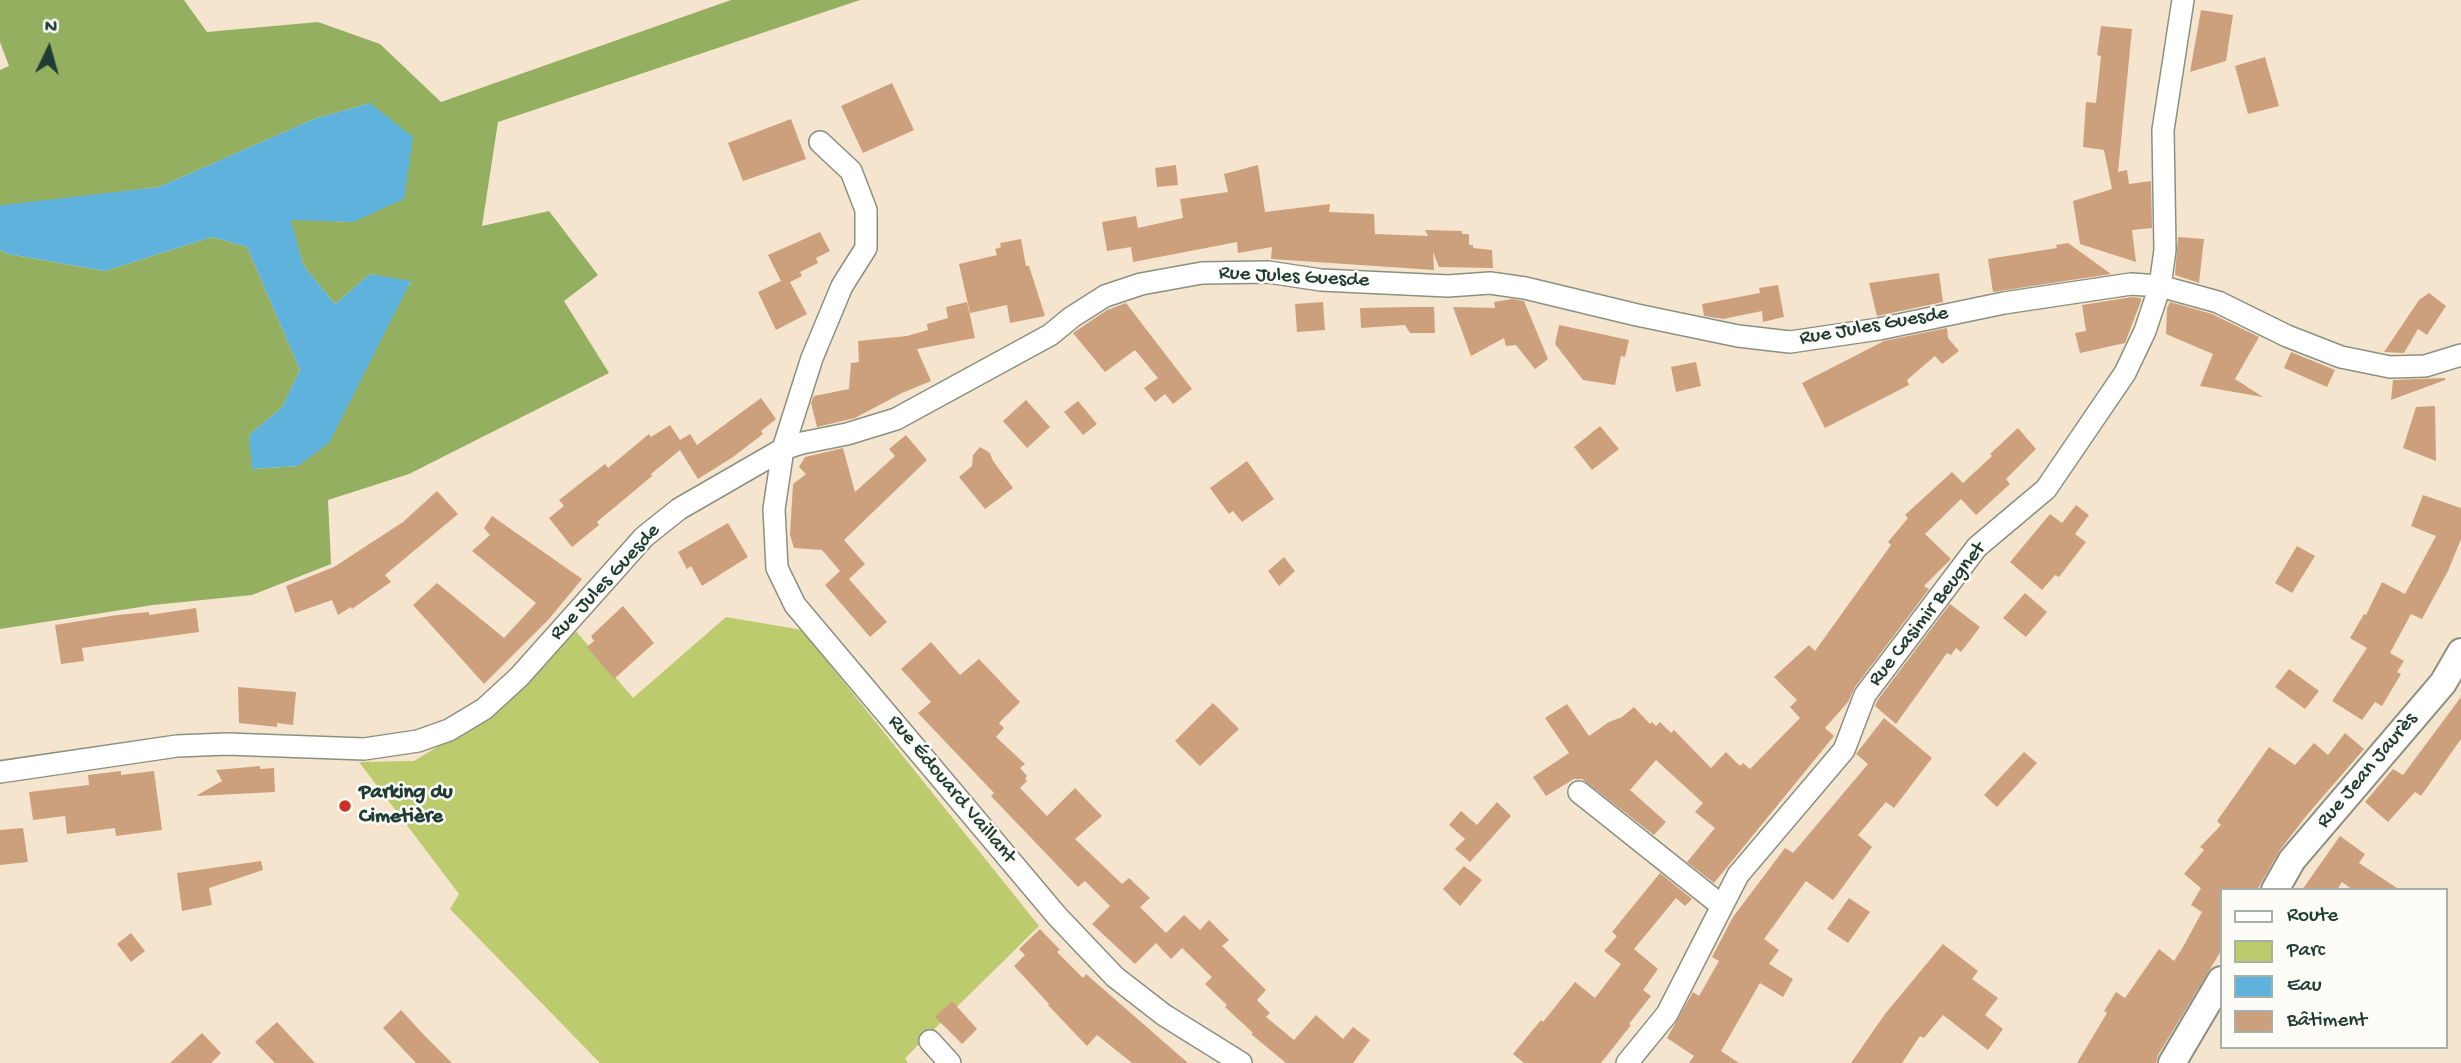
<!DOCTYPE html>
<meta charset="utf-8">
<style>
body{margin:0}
#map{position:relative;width:2461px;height:1063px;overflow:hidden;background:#f5e5ce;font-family:"Gochi Hand",sans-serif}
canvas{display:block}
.legend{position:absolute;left:2220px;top:888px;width:228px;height:161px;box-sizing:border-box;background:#fdfcf7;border:2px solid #a4b0a9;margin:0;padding:9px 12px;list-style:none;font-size:21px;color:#1f3d34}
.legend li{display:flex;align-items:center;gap:14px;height:35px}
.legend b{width:35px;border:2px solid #a4b0a9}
.north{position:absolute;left:14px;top:14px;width:70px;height:70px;-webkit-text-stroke:5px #fdfcf7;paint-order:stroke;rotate:5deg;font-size:19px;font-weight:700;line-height:28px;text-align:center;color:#1f3d34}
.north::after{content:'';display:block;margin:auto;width:24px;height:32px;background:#1f3d34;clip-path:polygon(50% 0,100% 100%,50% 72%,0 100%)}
</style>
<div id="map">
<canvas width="2461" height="1063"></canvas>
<ul class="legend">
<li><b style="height:9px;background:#fff"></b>Route</li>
<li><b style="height:19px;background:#bbcb6d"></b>Parc</li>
<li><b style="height:19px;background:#5fb2db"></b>Eau</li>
<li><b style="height:19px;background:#cca07c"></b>Bâtiment</li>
</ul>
<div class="north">N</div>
</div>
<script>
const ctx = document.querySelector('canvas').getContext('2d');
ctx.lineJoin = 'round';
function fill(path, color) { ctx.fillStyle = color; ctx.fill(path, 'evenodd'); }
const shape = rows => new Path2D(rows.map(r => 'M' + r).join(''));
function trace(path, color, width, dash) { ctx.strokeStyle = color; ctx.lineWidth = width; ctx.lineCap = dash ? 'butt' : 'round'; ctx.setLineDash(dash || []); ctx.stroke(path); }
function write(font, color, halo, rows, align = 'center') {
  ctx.font = font + ' "Gochi Hand",sans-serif'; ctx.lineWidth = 5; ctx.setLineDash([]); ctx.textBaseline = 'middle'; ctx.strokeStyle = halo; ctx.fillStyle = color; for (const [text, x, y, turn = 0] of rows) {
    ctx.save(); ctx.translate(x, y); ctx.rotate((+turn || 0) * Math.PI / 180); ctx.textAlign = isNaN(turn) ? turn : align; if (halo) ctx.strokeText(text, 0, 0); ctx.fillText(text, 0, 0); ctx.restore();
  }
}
fill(shape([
 [726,617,802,630,1039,926,905,1058,908,1063,600,1063,450,909,459,894,359,762,414,761,485,718,575,630,633,698]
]), '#bbcb6d');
fill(shape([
 [0,0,184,0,207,32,318,22,380,44,441,102,731,0,860,0,498,122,482,226,549,211,598,275,564,301,609,373,409,474,328,500,331,564,252,595,153,605,0,629,0,250,8,254,105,271,212,237,247,247,300,370,282,407,249,435,253,469,298,466,411,282,370,274,335,304,303,265,290,219,353,222,370,103,314,119,159,187,0,206,0,70,9,66,0,42]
]), '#94af60');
fill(shape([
 [370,103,413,137,404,199,353,222,291,220,303,265,335,304,370,274,411,281,329,443,298,466,252,469,249,435,282,407,300,370,247,247,212,237,105,271,8,254,0,250,0,206,3,205,159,187,314,119]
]), '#5fb2db');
fill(shape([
 [2201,10,2233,15,2226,61,2190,72],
 [2101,26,2132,29,2118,172,2127,170,2129,184,2151,181,2152,228,2132,230,2136,262,2080,244,2073,201,2112,189,2104,150,2083,147,2086,102,2096,103,2101,56,2097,55],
 [2265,57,2279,106,2248,114,2235,66],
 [892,83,914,130,863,153,841,106],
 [791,119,806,159,743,181,728,143],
 [1176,165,1178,185,1157,187,1155,168],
 [1258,165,1265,212,1330,204,1329,212,1374,214,1375,234,1428,236,1425,230,1462,231,1462,234,1469,234,1469,245,1473,245,1473,248,1492,250,1493,268,1439,267,1433,252,1434,270,1271,259,1272,247,1238,253,1237,242,1133,262,1131,247,1107,251,1102,222,1136,216,1138,228,1183,218,1180,199,1228,192,1224,174],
 [820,232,830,251,816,258,818,263,800,272,802,276,790,282,807,314,776,330,758,292,781,281,768,255],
 [2178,237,2204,239,2199,283,2175,275],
 [1021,239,1026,266,1029,266,1045,316,1010,323,1007,305,970,313,959,264,997,255,995,249,1001,247,1000,243],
 [2068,243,2111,274,1993,292,1988,259,2057,248,2056,245],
 [1939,273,1943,302,1877,316,1869,283],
 [1778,285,1784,317,1763,322,1762,311,1723,319,1704,316,1702,304,1760,293,1759,288],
 [2429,293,2446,306,2427,335,2418,329,2404,353,2384,352,2419,300],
 [2132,297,2141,298,2141,301,2125,343,2080,353,2075,333,2086,331,2082,305],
 [1512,299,1524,301,1548,359,1535,369,1516,345,1506,346,1504,338,1471,356,1453,307,1495,308,1494,302],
 [967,302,975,338,917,349,931,381,902,393,855,418,817,427,811,403,814,396,849,389,851,363,859,362,858,341,907,336,928,330,927,324,948,318,946,307],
 [1323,302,1325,330,1297,332,1295,304],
 [2170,302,2212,314,2259,337,2235,379,2263,397,2200,386,2213,354,2166,334,2167,308],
 [1126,303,1192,389,1173,404,1165,394,1155,402,1144,388,1158,378,1135,350,1105,372,1073,333,1107,310],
 [1411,307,1434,307,1435,333,1410,333,1405,325,1361,328,1360,308],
 [1559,325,1629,340,1625,357,1621,356,1615,385,1583,380,1555,344],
 [1947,328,1948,338,1959,351,1942,364,1935,356,1907,380,1909,385,1825,428,1802,383,1884,341],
 [2291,352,2335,370,2327,387,2284,368],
 [1696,362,1701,386,1676,392,1671,367],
 [2445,378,2445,380,2391,400,2393,380],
 [761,398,776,419,761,431,763,434,733,457,698,479,680,450,651,474,652,476,597,522,599,525,572,547,549,518,564,506,559,500,605,464,608,468,649,434,651,437,670,425,680,440,690,434,697,445],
 [1026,400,1050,427,1027,448,1003,421],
 [1078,401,1097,424,1083,435,1064,412],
 [2435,406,2436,461,2403,448,2416,407],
 [1600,426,1619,449,1592,470,1574,447],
 [2018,428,2036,449,2006,479,2010,484,1976,515,1961,499,1925,534,1951,559,1924,586,1929,589,1855,687,1848,702,1825,728,1834,736,1714,883,1687,862,1715,828,1695,812,1703,803,1656,760,1630,790,1666,822,1654,835,1582,779,1574,779,1546,796,1533,777,1569,753,1545,718,1567,704,1589,736,1609,722,1622,717,1634,707,1650,724,1652,722,1656,726,1660,722,1671,733,1674,730,1711,768,1726,752,1740,766,1743,763,1750,769,1800,718,1790,707,1797,700,1774,677,1809,645,1815,651,1891,545,1888,542,1908,518,1905,515,1952,472,1963,483,1992,456,1990,454],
 [906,435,927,460,844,540,865,564,849,579,887,622,870,637,825,585,840,571,822,550,794,548,790,535,793,484,806,474,799,467,805,457,843,448,855,492,895,456,889,449],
 [980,447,990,453,993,461,1013,488,985,509,959,477,972,466,973,455],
 [1247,461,1274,499,1242,522,1233,511,1229,514,1210,488],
 [437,491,458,514,385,575,391,582,352,609,351,607,338,615,332,600,295,613,286,586,334,567,403,522],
 [2423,495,2461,508,2461,539,2448,571,2422,619,2411,614,2390,653,2404,661,2397,672,2401,674,2382,706,2375,702,2362,720,2332,701,2367,648,2350,638,2364,614,2366,615,2382,582,2405,594,2436,536,2411,526],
 [2076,505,2089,515,2075,534,2086,542,2059,577,2055,575,2042,590,2010,562,2050,514,2062,523],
 [492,516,582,579,549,619,484,684,413,605,437,583,504,638,536,603,472,551,490,535,484,528],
 [728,523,748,557,702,586,691,566,687,569,678,552],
 [2297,546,2315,556,2292,593,2275,583],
 [1284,557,1295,571,1279,586,1268,571],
 [2025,593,2047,612,2026,637,2003,618],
 [1950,604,1980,627,1961,652,1956,648,1951,655,1947,653,1896,724,1875,706,1877,701],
 [623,606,654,643,614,679,587,647,594,641,591,636],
 [196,608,199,632,82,648,84,661,61,664,55,625,117,615,149,612,149,615],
 [931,642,960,675,979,659,1020,702,999,723,1004,728,996,737,1025,764,1020,768,1027,776,1025,779,1027,781,1020,788,1047,816,1075,788,1102,816,1075,839,1122,884,1129,878,1150,898,1140,907,1166,933,1184,915,1200,930,1209,920,1229,940,1222,946,1266,990,1257,1000,1270,1013,1266,1017,1294,1040,1316,1015,1343,1039,1353,1027,1370,1040,1353,1063,1286,1063,1251,1034,1253,1033,1225,1007,1227,1005,1205,984,1212,977,1182,948,1171,959,1156,943,1135,964,1092,924,1110,906,1085,881,1078,887,991,796,994,793,918,713,931,702,901,669],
 [2289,669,2319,691,2305,709,2275,687],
 [238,687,296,692,293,725,277,723,277,727,239,723],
 [2461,697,2461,739,2421,796,2415,792,2388,822,2365,802,2393,769,2403,775],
 [1213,703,1239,729,1200,766,1175,741],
 [1884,718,1932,758,1894,808,1886,802,1858,835,1872,847,1833,900,1806,881,1764,939,1779,950,1769,964,1793,979,1783,997,1760,983,1721,1051,1739,1063,1689,1063,1694,1056,1667,1038,1693,992,1699,996,1719,961,1712,957,1733,917,1785,848,1793,853,1868,764,1856,754],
 [2345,733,2364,749,2307,815,2280,850,2257,890,2221,890,2221,951,2158,1055,2156,1063,2077,1063,2107,1013,2104,1011,2116,992,2125,998,2159,949,2174,961,2183,947,2202,912,2191,905,2201,888,2184,874,2204,850,2200,847,2221,825,2217,821,2269,747,2295,765,2314,743,2328,755],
 [2024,752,2037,763,1997,807,1984,795],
 [260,766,260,769,274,768,275,792,196,796,222,781,216,770],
 [121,771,121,775,154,771,162,830,116,836,115,828,67,834,65,816,33,820,29,792,89,785,88,775],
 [1497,802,1511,816,1470,862,1455,849,1465,839,1449,825,1461,811,1477,825],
 [23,828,28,862,0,865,0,830],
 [2340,836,2365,854,2359,863,2400,890,2353,890,2342,882,2337,890,2302,890],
 [261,861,263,870,209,888,212,905,182,911,177,873],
 [1464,866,1482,880,1460,906,1443,889],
 [1660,873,1692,899,1685,906,1676,898,1634,949,1658,969,1643,990,1651,996,1629,1024,1631,1025,1601,1063,1524,1063,1513,1054,1541,1020,1543,1022,1575,982,1595,998,1621,964,1604,951,1617,936,1612,932],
 [1849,898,1870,912,1848,943,1827,929],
 [1040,929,1060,950,1057,952,1083,978,1086,974,1188,1063,1132,1063,1097,1035,1087,1046,1048,1005,1049,1004,1014,966,1025,955,1019,949],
 [131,933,145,951,131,962,117,944],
 [1943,944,1978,971,1972,979,1998,998,1985,1015,2003,1029,1988,1050,1943,1015,1924,1038,1920,1036,1902,1063,1851,1063,1885,1014],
 [952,1001,977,1029,962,1044,935,1017],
 [401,1010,424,1035,452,1063,416,1063,383,1028],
 [277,1022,315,1063,275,1063,255,1042],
 [202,1033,221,1053,211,1063,170,1063]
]), '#cca07c');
const minor = shape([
 [820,142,851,171,866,210,866,248,842,286,812,358,783,449,774,509,777,568,795,605,1057,916,1115,977,1164,1015,1241,1063],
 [0,772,177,746,227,744,364,749,418,741,449,730,484,709,519,677,644,537,679,509,783,449,802,443,847,434,896,419,1050,335,1072,317,1105,296,1141,284,1202,273,1268,272,1321,280,1448,286,1490,283,1525,288,1637,315,1738,336,1790,342,1879,329,2004,303,2131,284,2160,286,2218,302,2287,336,2341,357,2390,367,2425,366,2461,355],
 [1579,792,1722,906],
 [930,1041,950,1063],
 [1627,1063,1667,1014,1738,875,1844,750,1865,695,1977,547,2046,489,2125,373,2145,331,2160,286,2165,250,2163,130,2183,0]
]);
const tertiary = shape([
 [2275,890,2292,860,2443,683,2461,652],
 [2172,1063,2221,980]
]);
trace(minor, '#8a9181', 24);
trace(tertiary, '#8a9181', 30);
trace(minor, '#fff', 21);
trace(tertiary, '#fff', 26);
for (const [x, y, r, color] of [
 [345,806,7,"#c8321e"]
]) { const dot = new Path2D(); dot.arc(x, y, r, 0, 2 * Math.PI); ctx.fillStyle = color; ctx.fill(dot); trace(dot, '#fdfcf7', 2.5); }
write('21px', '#1f3d34', '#fdfcf7', [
 ["Rue Jules Guesde",1294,278,3],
 ["Rue Jules Guesde",1874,327,-10],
 ["Rue Jules Guesde",606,583,-47],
 ["Rue Casimir Beugnet",1928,615,-52],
 ["Rue Jean Jaurès",2368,771,-50],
 ["Rue Édouard Vaillant",951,790,50]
]);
write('bold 21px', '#1f3d34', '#fdfcf7', [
 ["Parking du",359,794],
 ["Cimetière",359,818]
], 'left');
</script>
